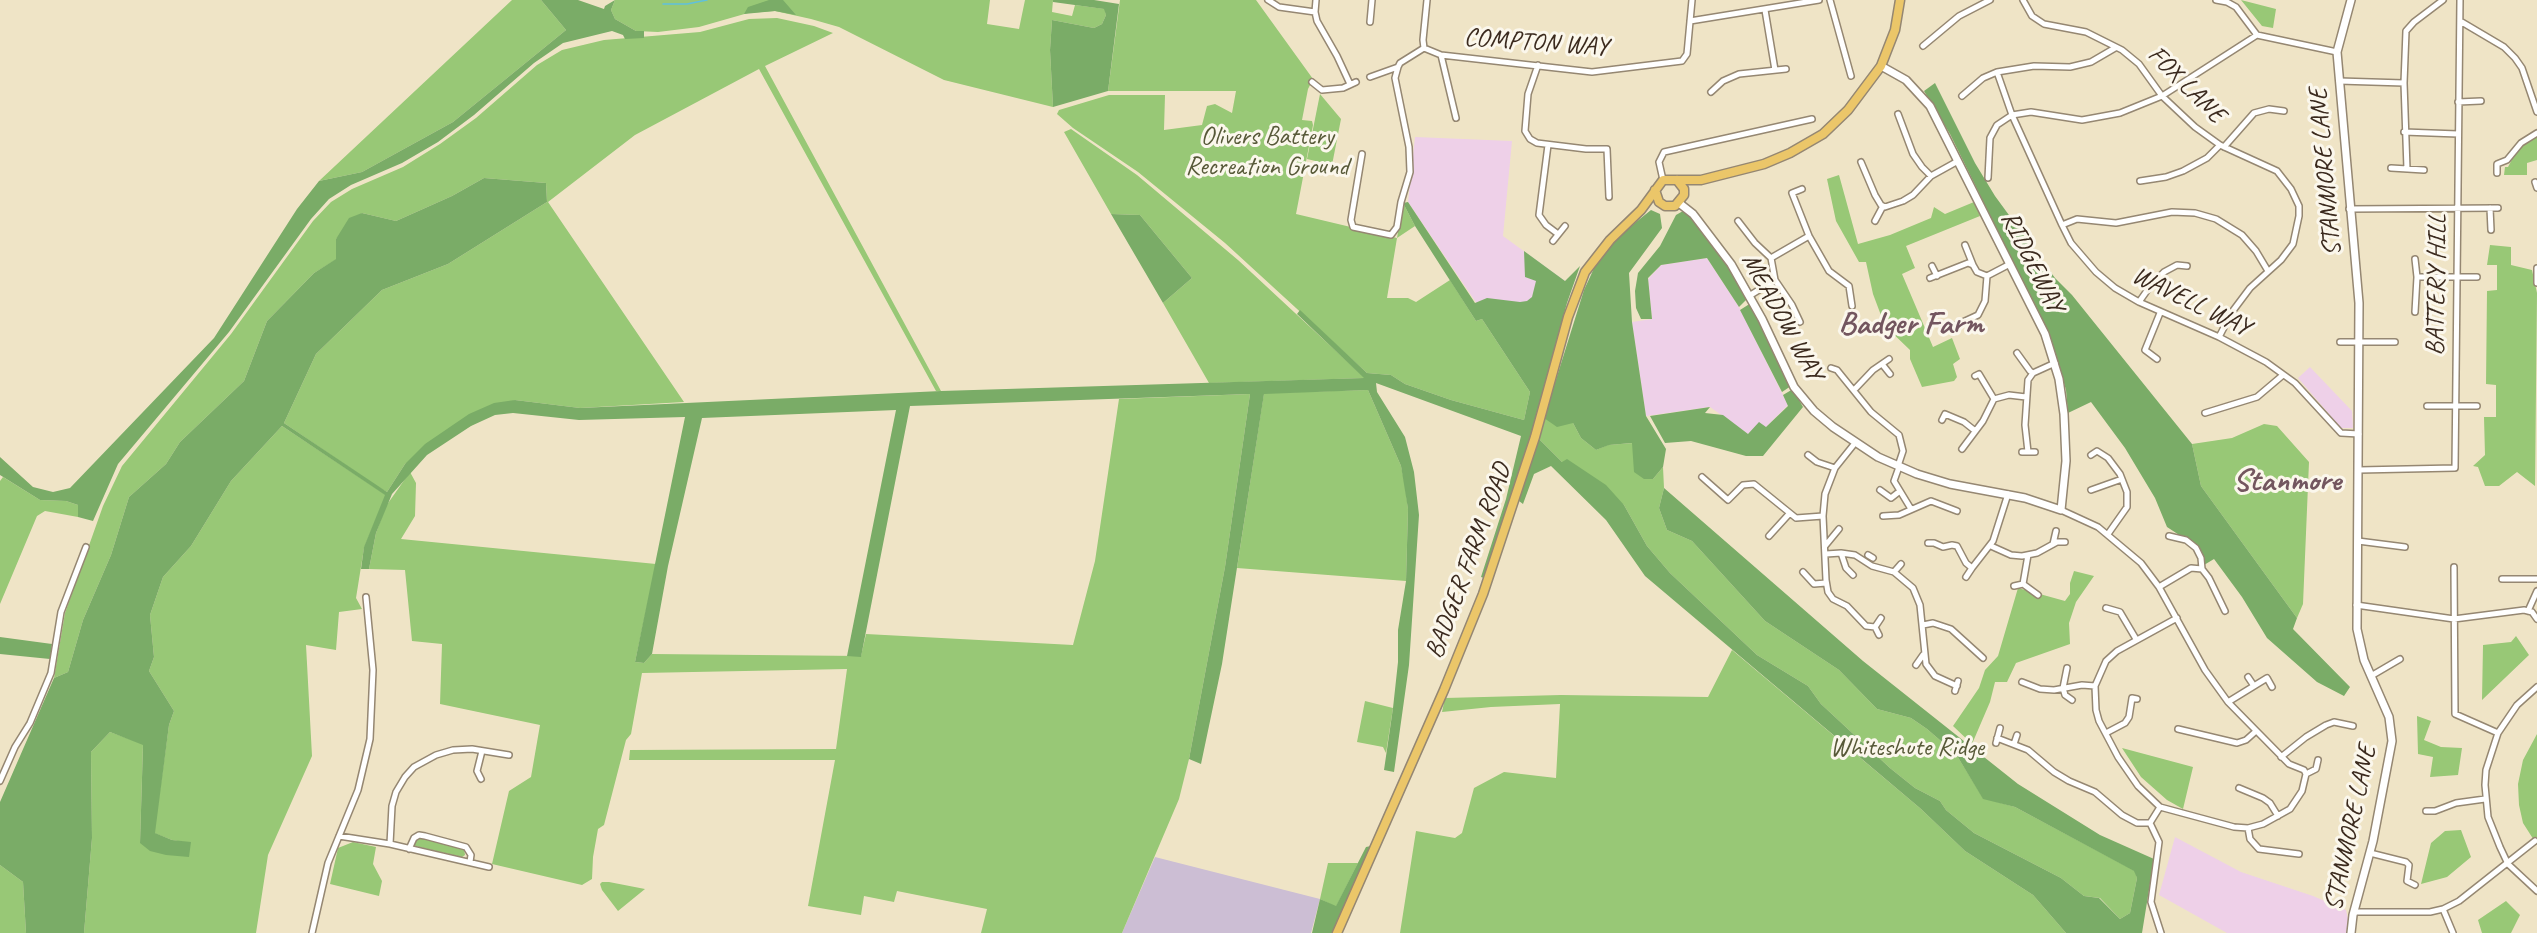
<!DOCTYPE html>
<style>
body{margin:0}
canvas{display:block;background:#efe4c6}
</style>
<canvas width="2537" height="933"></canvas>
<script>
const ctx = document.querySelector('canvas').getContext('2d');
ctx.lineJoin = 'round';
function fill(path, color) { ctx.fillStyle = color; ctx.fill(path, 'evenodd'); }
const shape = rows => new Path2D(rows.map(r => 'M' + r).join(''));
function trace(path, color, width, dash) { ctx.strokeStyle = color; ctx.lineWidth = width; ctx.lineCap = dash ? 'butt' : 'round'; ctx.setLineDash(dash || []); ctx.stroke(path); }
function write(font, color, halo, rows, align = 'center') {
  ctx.font = font + ' Caveat,sans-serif'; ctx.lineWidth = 6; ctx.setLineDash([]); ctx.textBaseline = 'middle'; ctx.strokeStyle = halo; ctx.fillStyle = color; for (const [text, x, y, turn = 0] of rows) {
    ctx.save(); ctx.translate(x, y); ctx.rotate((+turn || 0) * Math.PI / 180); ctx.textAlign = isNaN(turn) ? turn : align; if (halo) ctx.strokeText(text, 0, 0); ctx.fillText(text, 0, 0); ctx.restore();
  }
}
fill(shape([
 [1415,137,1512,141,1503,236,1565,281,1532,385,1408,202],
 [1707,258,1739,307,1788,405,1766,427,1748,434,1710,407,1646,416,1632,322,1652,319,1648,279,1661,265],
 [2310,367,2352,411,2353,428,2341,428,2298,378],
 [2175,837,2241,872,2313,896,2346,910,2348,919,2346,933,2227,933,2159,895]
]), '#eed0e8');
fill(shape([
 [1155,857,1320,899,1311,933,1122,933]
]), '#ccbed4');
fill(shape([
 [512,0,541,0,566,30,453,122,362,172,319,181],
 [615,0,990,0,987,24,1019,29,1025,0,1053,0,1052,12,1072,16,1075,5,1105,9,1106,15,1102,24,1094,28,1052,20,1050,50,1053,107,944,80,839,27,811,19,775,11,748,13,699,27,658,32,636,31,615,19,611,10],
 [1120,0,1256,0,1313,79,1308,89,1302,120,1312,121,1313,125,1296,214,1397,238,1403,203,1415,226,1397,238,1387,298,1408,298,1416,302,1450,280,1476,321,1482,319,1530,392,1524,420,1451,400,1405,384,1391,375,1367,373,1225,243,1138,172,1073,128,1057,114,1059,110,1109,95,1165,95,1164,130,1202,125,1207,106,1215,104,1232,113,1236,91,1108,91],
 [2241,0,2276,9,2273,28,2262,26],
 [777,18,814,26,833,33,765,66,941,391,936,391,759,69,635,135,548,202,684,402,580,408,515,400,405,464,387,492,378,487,284,423,316,354,382,290,448,264,547,202,546,183,484,178,452,196,396,221,362,213,336,239,337,259,314,273,267,321,244,381,180,442,166,464,129,497,111,555,83,620,68,672,54,678,65,613,103,506,122,466,231,334,313,221,331,202,352,189,403,167,440,144,476,118,537,65,562,50,604,40,700,32,749,19],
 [1320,94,1341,119,1332,165,1307,159],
 [1071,129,1137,175,1238,260,1365,378,1209,383,1163,303,1192,278,1140,215,1111,214,1064,132],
 [2537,136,2537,160,2527,163,2527,175,2504,175,2505,167,2508,167,2517,150],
 [1839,175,1858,244,1890,235,1931,218,1934,207,1945,214,1974,202,1980,216,1906,246,1915,268,1902,274,1933,347,1952,338,1960,359,1953,364,1957,377,1954,381,1922,387,1910,359,1910,350,1885,326,1873,294,1866,262,1859,262,1836,221,1827,179],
 [2490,245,2511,247,2511,265,2532,270,2537,293,2535,486,2517,472,2499,486,2485,486,2478,467,2473,466,2485,455,2484,417,2496,417,2496,385,2486,384,2487,291,2497,290,2497,265,2487,265],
 [1368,390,1401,466,1405,485,1408,509,1406,581,1237,568,1264,393],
 [1250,394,1225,567,1189,759,1179,799,1122,933,981,933,987,909,897,891,894,902,864,896,861,915,808,906,835,760,629,760,630,750,836,749,847,669,642,673,631,734,626,740,604,825,598,829,593,857,592,879,582,885,492,864,509,791,531,777,540,725,440,704,442,644,412,641,405,570,369,569,376,533,386,506,410,472,416,483,415,516,401,539,656,564,635,662,644,663,652,654,861,656,866,634,1073,645,1095,561,1119,399],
 [1544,418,1573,423,1581,438,1596,450,1608,445,1633,443,1653,479,1663,467,1664,488,1659,508,1667,530,1692,541,1765,621,1839,670,1877,709,1911,718,1927,729,1956,754,1983,798,2015,807,2135,871,2137,878,2130,913,2120,919,2100,898,2084,896,2061,878,1974,833,1946,810,1940,801,1915,788,1890,768,1821,704,1808,686,1757,655,1670,573,1647,546,1624,505,1562,462,1538,438],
 [2264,424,2277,426,2309,462,2303,604,2297,618,2201,486,2192,444,2232,438],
 [282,426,386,495,364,548,356,598,362,609,339,612,336,650,306,645,312,756,268,855,256,933,84,933,92,838,91,752,110,732,143,744,140,843,190,843,172,840,154,833,169,725,174,711,149,671,154,657,150,615,163,577,191,546,231,481],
 [3,477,40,500,66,501,78,505,78,517,45,511,37,516,0,604,0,481],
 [2074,571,2094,576,2076,602,2069,623,2070,644,2016,663,2007,682,1995,682,1990,702,1972,744,1953,726,1979,688,1985,670,1998,656,2018,588,2065,601,2070,594,2070,583],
 [2516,636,2529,655,2482,700,2483,645,2511,642],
 [1732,650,1921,809,1965,851,2033,895,2066,933,1400,933,1416,831,1455,838,1462,833,1474,788,1504,772,1556,778,1560,704,1491,707,1442,712,1445,698,1561,695,1708,697],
 [1365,701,1393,708,1386,753,1383,747,1357,742],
 [2417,716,2431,721,2424,740,2441,747,2462,748,2458,775,2430,777,2433,757,2418,754],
 [2537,734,2537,845,2523,823,2519,805,2518,784,2523,760],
 [2122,748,2193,767,2183,809,2167,800,2141,777],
 [2461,830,2471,857,2447,877,2421,884,2431,843,2445,831],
 [418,838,464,848,465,855,462,857,415,846,414,841],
 [353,842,376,847,373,864,382,881,379,896,330,884,338,848],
 [1328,863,1358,863,1336,907,1320,899],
 [0,865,23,882,26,933,0,933],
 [602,882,609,882,645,889,618,911,602,890,600,884],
 [2506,901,2520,915,2511,933,2482,933,2478,920]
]), '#98c876');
fill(shape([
 [541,0,578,0,604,9,605,6,615,0,611,10,615,19,636,31,644,31,644,38,625,39,623,35,612,31,563,43,534,63,474,115,438,142,402,163,351,185,329,199,311,219,229,332,118,464,93,521,78,517,78,505,66,501,40,500,0,475,0,457,33,487,53,492,70,488,214,338,297,209,319,181,362,172,453,122,566,30],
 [769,0,783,0,796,15,775,11,744,14,748,7],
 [1053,0,1094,0,1119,4,1108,91,1053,107,1050,50,1052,20,1094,28,1102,24,1106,15,1104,9,1053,2],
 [1935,83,1975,163,1995,196,2055,278,2072,295,2192,444,2201,486,2297,618,2293,629,2350,687,2344,696,2317,682,2267,638,2242,597,2214,559,2204,565,2202,555,2196,546,2167,527,2155,498,2125,448,2091,402,2068,413,2066,390,2052,342,1950,134,1924,91],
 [484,178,546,183,547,202,448,264,382,290,316,354,284,423,387,492,405,464,425,444,469,414,494,403,515,400,580,408,941,391,1364,378,1297,314,1300,310,1367,373,1391,375,1405,384,1451,400,1524,420,1530,392,1482,319,1476,321,1415,226,1403,203,1408,202,1475,303,1487,298,1520,302,1527,301,1532,297,1536,281,1525,277,1524,251,1565,281,1580,266,1567,303,1519,477,1484,578,1481,577,1506,499,1521,436,1376,383,1377,392,1405,437,1414,472,1419,515,1409,665,1394,772,1384,770,1393,708,1398,662,1398,630,1406,581,1408,509,1401,466,1368,390,1264,394,1222,664,1201,764,1189,759,1225,567,1250,394,910,406,861,657,847,656,896,410,702,418,668,566,652,654,644,663,635,662,685,417,579,420,513,413,495,415,471,426,427,455,392,494,376,533,369,569,361,569,364,547,385,495,282,426,231,481,191,546,163,577,150,615,154,657,149,671,174,711,169,725,155,833,172,840,191,842,189,857,166,855,150,851,140,843,143,745,110,732,91,752,92,838,84,933,26,933,23,882,0,865,0,802,54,678,68,672,83,620,111,555,129,497,166,464,180,442,244,381,267,321,314,273,336,259,336,239,349,218,362,213,396,221,452,196],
 [1651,210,1660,214,1662,228,1629,273,1632,322,1646,416,1666,449,1663,467,1653,479,1644,479,1634,472,1632,443,1609,445,1596,450,1581,438,1573,423,1557,427,1544,418,1584,290,1596,264,1620,235],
 [1683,211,1694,219,1729,266,1747,299,1739,307,1707,258,1661,265,1648,278,1652,319,1641,319,1636,308,1635,291,1638,273,1660,246,1676,215],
 [1111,214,1140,215,1192,278,1163,303],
 [1751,303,1791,386,1782,392,1740,310],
 [1793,389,1803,407,1763,456,1746,456,1691,441,1665,443,1650,416,1710,407,1705,413,1723,415,1748,434,1759,422,1766,427,1788,406,1783,395],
 [1538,438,1562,462,1567,459,1606,485,1624,505,1647,546,1670,573,1757,655,1808,686,1821,704,1890,768,1915,788,1940,801,1946,810,1974,833,2061,878,2084,896,2099,898,2120,919,2130,913,2137,878,2134,871,2015,807,1983,799,1956,754,1927,729,1911,718,1877,709,1839,670,1765,621,1692,541,1667,530,1659,508,1664,488,1863,661,2018,784,2100,835,2154,859,2142,933,2066,933,2033,895,1965,851,1921,809,1645,576,1606,520,1551,466,1534,474,1523,504,1519,501],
 [0,637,52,644,50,659,0,654],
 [1371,846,1332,933,1312,933,1320,899,1336,906,1366,847]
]), '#7aac67');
trace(shape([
 [663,4,687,4,707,0]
]), '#5fc0dd', 1.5);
const minor = shape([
 [1268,0,1279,7,1315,12],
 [1316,0,1315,12,1317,21,1337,56,1350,84],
 [1830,0,1851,76],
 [2023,0,2032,16,2044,24,2086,32,2122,50,2139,64,2162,96,2195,127,2220,145,2277,171,2291,189,2299,206,2299,216,2293,244,2281,260,2250,288,2232,312,2219,337],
 [2216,0,2227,2,2236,7,2257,35],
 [1765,10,1775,70],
 [1690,21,1819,0],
 [2460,21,2504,47,2515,58,2522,68,2537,112],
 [1370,22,1372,0],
 [1923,46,1959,16,1990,0],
 [1424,48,1423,40,1427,0],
 [1441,55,1456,118],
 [1538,65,1528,94,1525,131,1530,139,1537,143,1586,149,1607,149,1609,197],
 [1997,72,2012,115,2062,225,2071,243,2096,272,2115,288,2139,302,2219,337,2266,362,2295,383,2341,433,2359,434],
 [1370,77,1398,67,1400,63,1424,48,1441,55,1592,72,1682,61,1687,54,1692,0],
 [2339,81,2404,83],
 [1312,82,1322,90,1343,88,1356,82],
 [1711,92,1723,81,1739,74,1786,69],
 [1962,96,1983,78,1997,72,2034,66,2070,67,2091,62,2115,48],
 [2458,102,2481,101],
 [1898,114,1913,154,1922,167,1931,176],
 [2404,132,2458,134],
 [1548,145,1539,215,1546,225,1558,234],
 [2224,147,2254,113,2269,109,2284,111],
 [1362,154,1351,220,1353,227,1391,235,1397,227,1401,202,1410,172,1409,147,1395,78,1398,67],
 [1861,162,1875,195,1881,205,1885,207,1903,201,1913,195,1931,176,1958,161],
 [2391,168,2424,170],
 [2407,169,2404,83,2406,31,2414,22,2443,0],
 [2497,173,2497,164,2507,160,2521,143,2537,133],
 [1988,178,1990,138,1997,125,2012,115,2031,112,2082,120,2120,113,2162,96,2257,35,2337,52],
 [1663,180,1659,162,1664,152,1812,119],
 [2140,181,2166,177,2183,171,2207,158,2220,145],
 [2535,182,2537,188],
 [1802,189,1792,193,1809,236,1829,271,1849,286,1852,306],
 [2490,208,2491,230],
 [2349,209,2498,208],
 [1738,221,1755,243,1771,258,1775,280,1792,305,1800,322],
 [1875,221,1883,206],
 [2062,225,2077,219,2116,223,2172,212,2195,213,2216,219,2242,235,2256,251,2268,271],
 [1553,241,1565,226],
 [1965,245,1973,265],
 [1771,258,1809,236],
 [2415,259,2417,277],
 [1932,266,1937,276],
 [2537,268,2537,283],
 [1930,278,1968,263,1973,265,1977,272,1987,276],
 [1749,296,1775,280],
 [2139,302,2151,285,2164,272,2177,265,2187,266],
 [2415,312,2417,277,2477,277],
 [1950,328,1978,315,1985,301,1987,276,2010,264],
 [2340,342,2395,342],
 [2017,353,2030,371,2033,373],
 [2157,359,2145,350,2160,313],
 [1882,364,1890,374],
 [1831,368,1837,370,1871,412,1899,435,1903,451,1898,466],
 [1975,376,1979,374,1994,399],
 [1854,390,1873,370,1889,359],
 [2427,406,2477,406],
 [2205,413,2257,397,2283,375],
 [1942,420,1945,414,1964,422,1974,430],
 [1855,443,1835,468,1825,494,1823,516,1826,580,1828,592,1833,599,1847,606,1866,626,1875,627],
 [1962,449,1983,421,1994,399,2009,395,2026,397],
 [2022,452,2035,452],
 [2028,452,2025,425,2028,380,2033,373,2055,363],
 [1808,455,1817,462,1835,468],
 [2091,455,2097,451,2108,458,2120,474,2127,492,2127,507,2108,534],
 [1899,467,1894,481,1911,509],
 [2359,470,2455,468,2460,0],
 [1702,477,1728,500,1743,485,1754,484,1796,518,1823,516],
 [1880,490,1891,498,1900,491],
 [2091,490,2122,479],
 [2061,510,2098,527,2141,563,2159,587,2205,670,2228,702,2289,764,2304,770,2306,774],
 [1883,516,1899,515,1931,501,1957,511],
 [1769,536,1789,514],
 [2169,536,2186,540,2196,548,2201,558,2202,569],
 [2358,541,2405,547],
 [1928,543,1934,543,1943,547,1952,545,1957,546,1966,563,1972,568,1993,541,2008,494],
 [2053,544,2056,531],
 [1825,546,1839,529],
 [1991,546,2011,555,2022,556,2037,553,2057,542,2065,542],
 [1841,553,1846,568,1853,575],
 [1826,554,1841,553,1855,555,1872,566,1894,572,1913,588,1920,605,1926,664,1935,676,1957,686],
 [1868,555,1873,558],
 [2028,555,2023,584,2038,595],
 [2454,567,2455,714,2498,733],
 [1803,572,1814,584,1826,583],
 [1894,572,1901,564],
 [1966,577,1972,568],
 [2502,579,2537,579],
 [2014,586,2023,584],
 [2159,587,2191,568,2202,569,2209,578,2225,611],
 [2356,605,2454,619,2524,610,2532,612,2537,619],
 [2106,608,2120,612,2136,639],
 [2528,611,2537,591],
 [2177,618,2117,651,2106,661,2095,686,2096,710,2099,721,2118,757,2138,786,2160,807,2234,827,2248,828,2263,824,2290,809,2302,791,2306,774],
 [1923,625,1933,623,1951,629,1983,658],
 [1879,635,1875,627,1881,618],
 [1916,665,1923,655],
 [2067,668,2063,688,2065,695,2072,700],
 [2371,676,2400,659],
 [2248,677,2254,686],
 [2022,682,2040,689,2054,690,2082,685,2095,686],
 [2537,687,2517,705,2498,733,2486,770,2485,785,2488,817,2500,847,2508,864,2537,891],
 [1955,691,1958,681],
 [2228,702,2267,678,2272,687],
 [2178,729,2237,743,2246,740,2255,732],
 [2106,733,2125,723,2129,717,2132,698,2137,699],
 [1997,738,2028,750,2054,772,2069,781,2095,792,2122,815,2137,823,2150,823,2160,807],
 [1996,743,2000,728],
 [2014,744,2017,735],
 [2281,757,2306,737,2326,725,2334,722,2353,726],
 [2306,774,2316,769,2318,760],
 [481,779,477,771,482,751],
 [0,781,15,747,30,723,51,673,61,612,86,547],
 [2239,788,2263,798,2270,803,2278,816],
 [2426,811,2435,811,2456,803,2485,799],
 [2150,823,2159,842,2151,902,2161,933],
 [2248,828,2250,839,2259,849,2299,854],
 [339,836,390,844,489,867],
 [390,844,392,806,396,792,405,777,414,767,436,755,453,750,472,749,509,755],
 [409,849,414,838,419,835,425,836,466,847,471,855,470,862],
 [2370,853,2406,862,2409,865,2407,881,2415,885],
 [2443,909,2453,933],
 [2354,912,2430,912,2443,909,2459,901,2535,841],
 [312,933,328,863,358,790,370,739,373,670,366,597]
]);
const tertiary = shape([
 [1679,203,1693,214,1731,264,1762,319,1794,387,1814,411,1833,427,1878,457,1917,474,1950,484,2025,498,2061,510,2066,461,2064,414,2059,379,2045,334,1930,106,1906,80,1881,66],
 [2351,933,2353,915,2373,841,2392,741,2389,717,2364,660,2357,629,2359,303,2337,52,2351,0]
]);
const primary = shape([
 [1655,190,1659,202,1665,206,1675,206,1684,195,1684,189,1677,180],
 [1337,933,1444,690,1483,594,1535,437,1568,317,1585,272,1610,240,1641,210,1663,180,1701,180,1764,164,1790,153,1823,134,1848,110,1881,66,1895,30,1900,0]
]);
trace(minor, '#958772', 8);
trace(tertiary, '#958772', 10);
trace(primary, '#958772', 11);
trace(minor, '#fff', 5);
trace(tertiary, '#fff', 7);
trace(primary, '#ebc669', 8);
write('26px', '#3b2a1e', '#fbf7ec', [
 ["COMPTON WAY",1536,43,4],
 ["FOX LANE",2186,85,45],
 ["STANMORE LANE",2326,172,-95],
 ["RIDGEWAY",2032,262,63],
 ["BATTERY HILL",2437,285,-89],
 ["WAVELL WAY",2191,302,26],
 ["MEADOW WAY",1782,317,61],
 ["BADGER FARM ROAD",1469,561,-70],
 ["STANMORE LANE",2351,828,-78]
]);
write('26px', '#575938', '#fbf7ec', [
 ["Olivers Battery",1267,137],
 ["Recreation Ground",1267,167],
 ["Whiteshute Ridge",1907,748]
]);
write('bold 32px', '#73565f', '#fbf7ec', [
 ["Badger Farm",1911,325],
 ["Stanmore",2287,482]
]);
</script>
